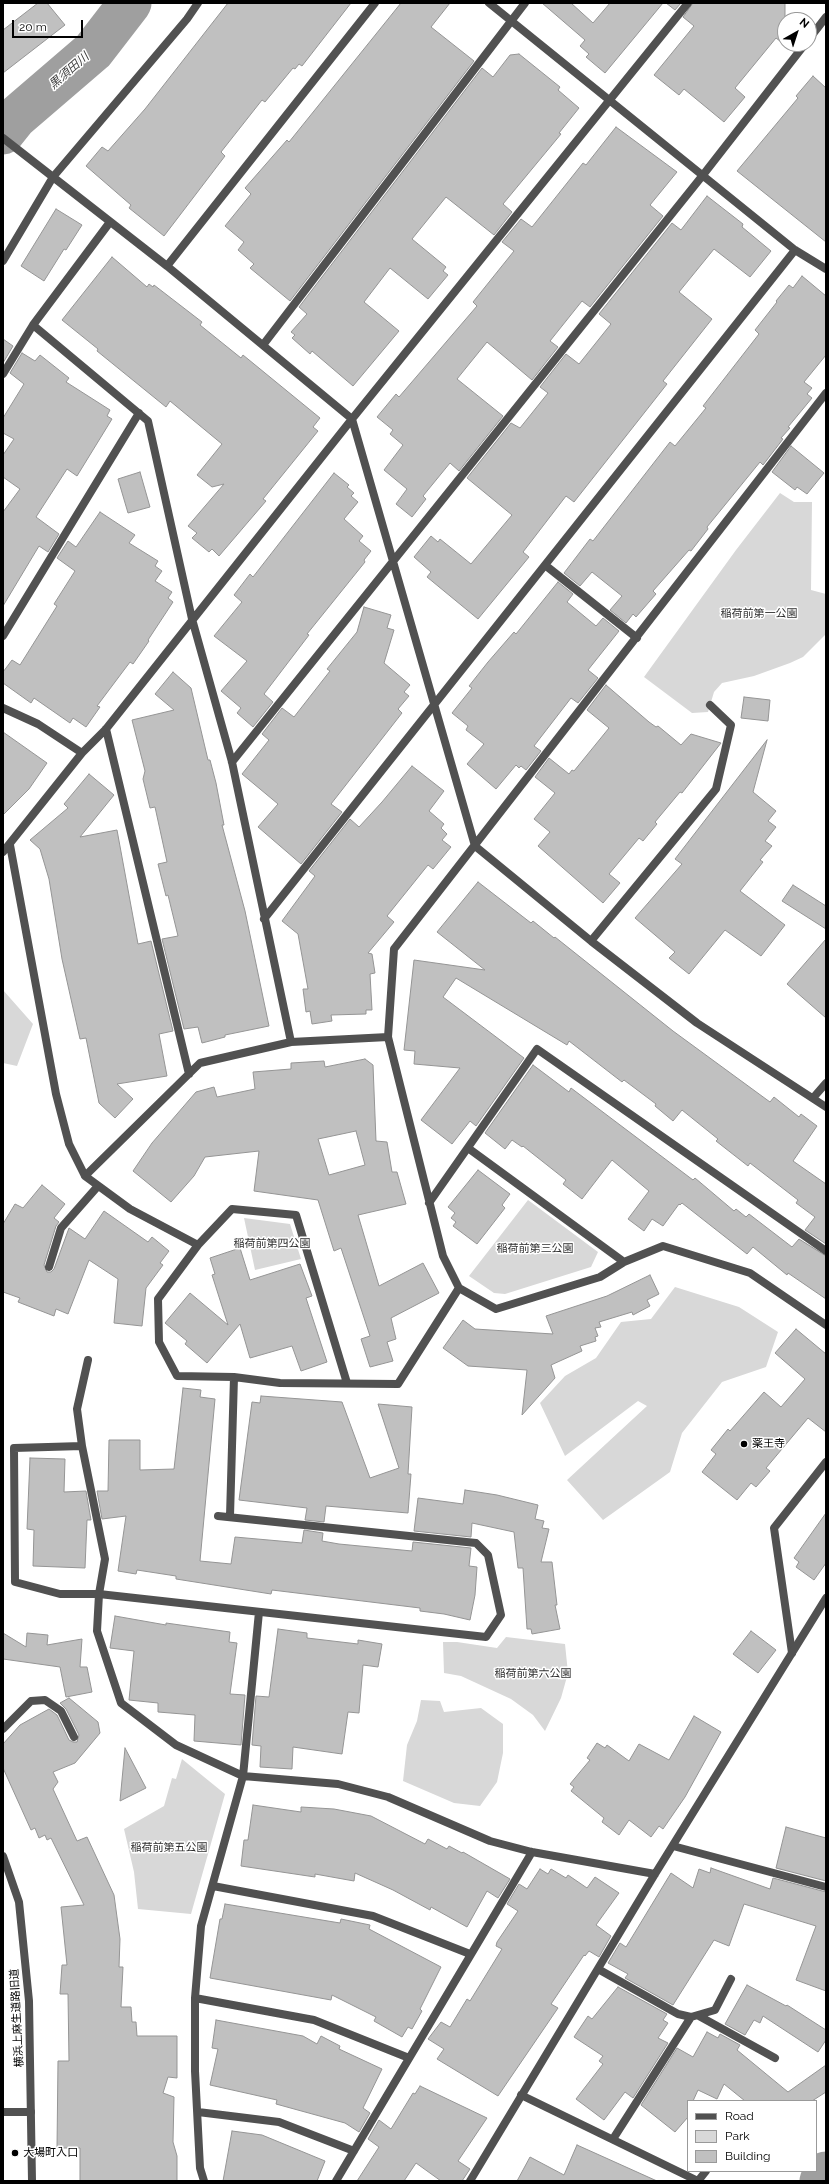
<!DOCTYPE html>
<meta charset="utf-8">
<style>
body{margin:0}
#map{position:relative;width:829px;height:2184px;overflow:hidden;background:#fff;font-family:Raleway,sans-serif}
canvas{display:block}
.frame{position:absolute;inset:0;border:4px solid #000;pointer-events:none}
.legend{position:absolute;left:687px;top:2100px;width:130px;height:72px;box-sizing:border-box;background:#fff;border:1px solid #999;margin:0;padding:5px 7px;list-style:none;font-size:12px;color:#000}
.legend li{display:flex;align-items:center;gap:8px;height:20px}
.legend b{width:20px;border:1px solid #999}
.north{position:absolute;left:777px;top:12px;width:40px;height:40px;box-sizing:border-box;background:#fff;border:1px solid #999;border-radius:50%;rotate:39deg;font-size:11px;font-weight:700;line-height:16px;text-align:center;color:#000}
.north::after{content:'';display:block;margin:auto;width:14px;height:18px;background:#000;clip-path:polygon(50% 0,100% 100%,50% 72%,0 100%)}
.scale{position:absolute;left:12px;top:20px;width:71px;height:18px;box-sizing:border-box;border:2px solid #000;border-top:0;padding-left:5px;font-size:12px;line-height:14px;white-space:nowrap;color:#000;-webkit-text-stroke:3px #fff;paint-order:stroke}
</style>
<div id="map">
<canvas width="829" height="2184"></canvas>
<div class="frame"></div>
<ul class="legend">
<li><b style="height:5px;background:#515151"></b>Road</li>
<li><b style="height:11px;background:#d8d8d8"></b>Park</li>
<li><b style="height:11px;background:#c0c0c0"></b>Building</li>
</ul>
<div class="north">N</div>
<div class="scale">20 m</div>
</div>
<script>
const ctx = document.querySelector('canvas').getContext('2d');
ctx.lineJoin = 'round';
function fill(path, color) { ctx.fillStyle = color; ctx.fill(path, 'evenodd'); }
const shape = rows => new Path2D(rows.map(r => 'M' + r).join(''));
function trace(path, color, width, dash) { ctx.strokeStyle = color; ctx.lineWidth = width; ctx.lineCap = dash ? 'butt' : 'round'; ctx.setLineDash(dash || []); ctx.stroke(path); }
function write(font, color, halo, rows, align = 'center') {
  ctx.font = font + ' Raleway,"Noto Sans JP",sans-serif'; ctx.lineWidth = 3; ctx.setLineDash([]); ctx.textBaseline = 'middle'; ctx.strokeStyle = halo; ctx.fillStyle = color; for (const [text, x, y, turn = 0] of rows) {
    ctx.save(); ctx.translate(x, y); ctx.rotate((+turn || 0) * Math.PI / 180); ctx.textAlign = isNaN(turn) ? turn : align; if (halo) ctx.strokeText(text, 0, 0); ctx.fillText(text, 0, 0); ctx.restore();
  }
}
fill(shape([
 [780,493,794,502,812,502,811,590,826,594,826,634,803,657,790,663,754,676,722,683,714,692,708,712,692,713,644,677,736,550],
 [3,990,33,1024,17,1066,3,1063],
 [528,1200,598,1252,591,1267,505,1294,494,1293,469,1276],
 [244,1218,290,1224,301,1259,255,1270],
 [675,1287,739,1307,778,1332,766,1367,722,1382,682,1433,670,1472,603,1520,567,1480,647,1406,638,1401,565,1456,540,1403,565,1376,596,1358,621,1322,651,1319],
 [506,1637,565,1644,568,1673,561,1698,545,1731,533,1715,511,1699,461,1676,444,1673,443,1642,457,1642,497,1648],
 [421,1700,440,1701,444,1712,481,1708,503,1724,503,1753,497,1782,480,1806,454,1803,403,1781,407,1745,417,1721],
 [182,1759,225,1794,191,1914,138,1909,134,1872,124,1829,164,1806,172,1778,176,1779]
]), '#d8d8d8');
trace(shape([
 [3,133,15,118,93,51,130,3],
 [821,2181,826,2173]
]), '#9f9f9f', 43);
const building = shape([
 [38,3,47,3,65,25,3,73,3,30,38,3],
 [228,3,351,3,302,66,299,64,295,69,293,68,265,102,262,100,221,152,225,156,164,236,129,208,131,205,86,166,102,147,108,151,145,109,228,3],
 [401,3,450,3,431,27,474,61,290,301,250,268,254,264,238,250,244,242,225,226,251,194,245,188,287,140,289,142,401,3],
 [542,3,571,3,593,23,610,3,663,3,605,73,586,57,589,54,580,46,585,40,542,3],
 [666,3,681,3,675,10,666,3],
 [693,3,785,3,785,45,776,38,735,88,745,97,724,122,684,89,679,95,654,75,694,26,683,17,693,3],
 [519,54,560,87,558,90,579,108,559,133,561,134,503,204,512,212,494,235,446,197,412,239,446,267,443,271,448,275,428,299,390,268,364,302,399,331,353,386,312,351,310,354,292,338,295,335,291,332,307,314,299,307,482,68,493,77,510,55,519,54],
 [813,76,826,88,826,242,737,171,798,98,796,96,813,76],
 [616,127,677,172,650,205,663,216,590,307,582,301,550,341,558,347,532,380,487,342,457,379,503,416,459,471,450,463,423,496,426,499,412,517,396,504,407,489,384,470,403,445,390,434,393,430,377,417,396,394,399,397,477,306,473,302,514,251,502,242,521,219,532,227,583,163,586,165,616,127],
 [707,196,743,224,742,227,771,251,750,277,714,249,679,292,712,319,663,381,667,384,574,502,566,496,523,552,529,557,478,619,427,577,431,572,414,557,431,536,438,542,440,539,471,564,512,515,467,478,511,423,520,428,548,393,540,387,566,354,579,364,611,324,599,314,672,223,681,230,707,196],
 [56,209,82,225,66,250,64,249,44,281,21,266,56,209],
 [112,257,147,287,149,284,153,287,154,285,202,322,200,325,241,358,243,355,320,418,313,427,318,431,263,499,266,501,219,556,212,549,209,552,192,538,197,533,188,526,224,484,212,487,197,475,222,444,170,401,166,407,97,351,98,349,62,320,112,257],
 [802,276,826,296,826,355,804,382,812,388,807,394,812,398,788,427,790,428,781,438,783,439,763,465,760,462,707,527,708,529,691,551,689,550,653,591,656,594,636,617,633,614,626,623,610,610,622,596,592,572,580,586,564,573,590,539,593,541,670,442,675,446,706,408,703,406,759,334,755,330,777,302,776,301,789,285,793,288,802,276],
 [3,339,13,346,3,363,3,339],
 [22,353,35,361,40,355,69,378,66,382,110,410,107,416,112,419,77,476,67,469,36,517,59,534,48,552,39,546,3,606,3,512,20,489,3,477,3,455,14,439,3,433,3,418,24,384,10,373,22,353],
 [791,446,824,473,807,494,797,487,795,490,772,472,791,446],
 [140,472,150,507,128,513,118,479,140,472],
 [334,473,349,485,347,487,354,493,351,496,358,502,344,519,363,536,359,541,371,551,364,560,365,562,307,634,309,635,264,694,273,702,253,727,237,713,241,708,221,691,247,661,214,636,242,602,234,595,250,574,253,577,334,473],
 [100,512,135,535,129,543,158,561,155,566,162,571,155,581,172,592,168,598,173,602,148,640,149,641,133,664,130,662,97,706,100,707,86,727,73,718,70,723,34,698,31,703,3,683,3,672,12,660,20,665,57,606,54,604,75,571,57,558,68,541,76,547,100,512],
 [558,582,573,594,567,602,596,626,603,618,619,631,588,670,598,678,578,703,571,698,534,746,541,751,526,770,521,766,519,768,516,765,496,789,467,764,484,744,466,730,468,726,452,713,472,688,469,686,488,662,514,632,516,634,558,582],
 [364,607,391,615,387,628,394,630,384,663,410,685,404,692,409,696,398,709,402,713,331,804,342,812,301,864,258,827,278,804,242,774,269,740,262,734,282,708,294,717,330,671,327,669,357,632,364,607],
 [173,672,191,688,208,760,210,760,216,783,224,825,222,825,245,911,269,1026,225,1035,225,1037,202,1043,198,1027,184,1029,162,939,178,936,168,895,166,896,158,864,167,862,155,807,150,808,143,779,145,771,132,720,174,710,155,694,173,672],
 [606,685,649,722,656,727,658,726,681,745,691,734,721,743,682,793,680,792,655,822,657,824,643,841,639,838,609,874,620,883,603,903,538,846,550,832,534,819,555,793,535,777,549,758,569,774,572,770,574,771,609,728,587,710,606,685],
 [744,697,770,700,768,721,741,718,744,697],
 [3,732,47,763,29,789,3,815,3,732],
 [767,740,753,792,776,811,768,821,776,827,765,841,772,846,760,860,763,862,740,891,785,925,761,956,725,930,689,974,669,958,675,952,635,918,682,864,675,859,767,740],
 [412,766,444,791,429,811,444,824,441,828,447,834,442,840,451,847,433,869,428,865,387,916,394,922,368,953,372,954,375,973,370,974,372,1010,366,1010,366,1014,331,1015,332,1021,312,1024,310,1011,306,1012,303,989,308,989,298,934,282,921,315,876,309,871,350,819,359,827,382,802,412,766],
 [89,774,114,795,80,837,117,830,138,944,151,941,173,1031,159,1034,167,1076,117,1084,133,1099,115,1118,99,1103,86,1038,80,1039,62,959,49,879,40,849,30,840,68,808,64,804,89,774],
 [478,882,531,923,533,921,554,938,555,937,673,1031,770,1102,774,1097,799,1117,801,1114,817,1126,793,1161,826,1184,826,1244,805,1230,815,1217,796,1203,798,1200,750,1163,748,1166,716,1141,718,1139,682,1110,673,1121,655,1106,656,1104,624,1080,622,1082,569,1041,567,1045,456,978,443,997,524,1058,476,1126,470,1121,452,1144,421,1120,460,1068,414,1064,415,1051,404,1050,414,960,485,970,437,932,478,882],
 [793,885,826,906,826,929,782,901,793,885],
 [826,939,826,1018,787,984,826,939],
 [365,1059,373,1065,376,1141,387,1142,392,1172,397,1172,406,1204,358,1215,379,1286,423,1263,439,1293,391,1318,396,1339,387,1342,393,1361,370,1367,361,1339,370,1336,341,1248,334,1251,318,1200,254,1191,259,1151,205,1157,194,1176,171,1202,133,1171,152,1143,196,1092,214,1087,217,1097,255,1089,253,1072,291,1069,291,1063,324,1061,325,1067,365,1059],
 [356,1131,365,1165,329,1175,318,1139,356,1131],
 [533,1065,569,1092,571,1088,693,1180,695,1178,734,1211,736,1209,746,1217,749,1214,792,1247,799,1239,826,1256,826,1299,788,1273,787,1275,753,1247,747,1254,682,1203,680,1205,679,1204,663,1226,652,1219,644,1231,628,1219,649,1191,612,1160,582,1199,563,1184,566,1180,523,1146,522,1147,512,1140,505,1149,485,1133,533,1065],
 [478,1170,510,1194,502,1205,505,1208,477,1244,453,1226,456,1222,451,1218,455,1213,448,1207,478,1170],
 [42,1185,65,1204,54,1218,59,1222,56,1226,44,1265,47,1272,51,1272,54,1269,69,1228,85,1239,104,1211,148,1242,152,1237,169,1251,160,1263,163,1265,146,1288,142,1326,114,1323,118,1279,89,1260,68,1314,56,1309,54,1316,18,1302,20,1298,3,1292,3,1224,15,1204,23,1208,42,1185],
 [240,1248,250,1280,300,1264,312,1296,306,1298,327,1362,301,1371,292,1346,250,1358,240,1324,207,1363,185,1344,187,1341,165,1323,190,1293,228,1325,212,1275,215,1274,210,1258,240,1248],
 [650,1275,659,1294,647,1300,650,1306,633,1315,632,1312,599,1322,601,1327,595,1328,598,1336,595,1337,596,1341,580,1346,582,1351,551,1365,555,1378,522,1415,527,1370,468,1366,443,1348,463,1320,475,1329,553,1334,546,1316,607,1296,650,1275],
 [796,1329,826,1354,826,1432,808,1418,766,1468,770,1471,756,1487,751,1483,737,1500,702,1472,716,1454,711,1450,728,1429,730,1431,764,1392,781,1407,805,1379,775,1353,796,1329],
 [183,1388,201,1390,200,1397,215,1399,200,1561,231,1564,235,1537,302,1543,304,1530,323,1533,322,1541,339,1544,412,1551,413,1542,471,1548,469,1566,477,1567,475,1595,470,1620,444,1614,420,1611,420,1608,272,1590,271,1594,176,1579,176,1576,137,1570,136,1574,118,1571,126,1516,102,1519,97,1491,108,1491,109,1440,140,1440,140,1470,174,1469,183,1388],
 [261,1396,342,1402,370,1478,399,1468,378,1404,412,1407,408,1474,411,1474,408,1513,326,1506,324,1522,305,1520,307,1508,239,1500,252,1402,260,1403,261,1396],
 [30,1458,65,1459,64,1492,86,1491,91,1520,87,1520,85,1568,33,1566,34,1530,27,1529,30,1458],
 [465,1490,497,1495,538,1505,535,1519,544,1521,542,1528,549,1529,541,1562,552,1562,557,1605,555,1605,560,1629,532,1634,531,1629,527,1629,523,1568,518,1568,514,1532,472,1523,471,1537,414,1531,418,1498,463,1504,465,1490],
 [826,1513,826,1563,814,1580,796,1567,799,1562,794,1558,826,1513],
 [115,1616,166,1625,166,1623,230,1632,229,1642,237,1643,230,1694,245,1695,241,1745,194,1741,195,1715,158,1712,158,1703,129,1700,134,1651,110,1648,115,1616],
 [278,1629,307,1633,307,1638,358,1644,358,1640,382,1644,378,1667,363,1665,359,1713,348,1712,342,1754,293,1747,292,1769,260,1767,261,1746,252,1745,256,1696,269,1697,278,1629],
 [751,1631,776,1650,758,1673,733,1654,751,1631],
 [3,1633,26,1647,27,1633,48,1635,47,1645,82,1639,80,1667,87,1667,92,1692,66,1697,60,1667,3,1659,3,1633],
 [69,1698,98,1722,100,1733,75,1763,53,1772,58,1782,53,1789,77,1841,87,1837,114,1895,120,1939,119,1967,123,1967,121,2007,131,2007,132,2022,136,2022,137,2036,177,2036,177,2078,168,2077,163,2093,174,2097,173,2142,177,2156,177,2181,80,2181,80,2148,57,2148,58,2061,69,2061,68,1994,60,1994,62,1965,67,1965,61,1907,84,1905,51,1838,47,1840,45,1835,39,1838,35,1828,31,1830,3,1768,3,1744,20,1725,49,1709,57,1715,69,1740,73,1742,77,1742,79,1735,66,1709,60,1703,69,1698],
 [694,1716,721,1732,685,1797,663,1829,659,1826,651,1837,629,1820,619,1835,602,1822,604,1818,571,1791,574,1787,570,1784,590,1760,587,1758,597,1743,605,1748,607,1745,629,1761,639,1744,669,1760,694,1716],
 [125,1748,146,1788,120,1801,125,1748],
 [253,1805,301,1812,301,1807,334,1809,371,1816,425,1844,428,1839,447,1849,449,1846,462,1853,463,1852,510,1879,498,1898,487,1891,467,1927,431,1907,430,1910,393,1890,355,1873,354,1881,315,1874,315,1877,241,1866,244,1840,248,1840,253,1805],
 [786,1827,826,1838,826,1881,776,1868,786,1827],
 [711,1868,770,1889,773,1878,826,1892,826,1991,796,1980,816,1926,744,1904,729,1946,714,1940,673,2005,625,1978,628,1974,608,1963,620,1943,626,1947,671,1873,693,1888,699,1869,710,1873,711,1868],
 [540,1869,548,1874,551,1869,566,1878,568,1875,587,1888,595,1877,619,1893,596,1925,611,1936,599,1957,589,1951,585,1956,584,1955,551,2004,558,2008,498,2096,437,2059,444,2049,428,2039,441,2022,450,2027,467,1999,470,2001,502,1949,496,1946,497,1942,518,1911,507,1904,519,1884,527,1889,540,1869],
 [225,1904,340,1923,341,1919,370,1925,369,1929,441,1967,420,2009,422,2011,412,2029,408,2027,402,2037,374,2021,376,2017,332,1995,331,2000,210,1978,220,1919,222,1919,225,1904],
 [747,1985,786,2006,787,2005,826,2030,826,2040,818,2052,763,2016,760,2023,754,2020,745,2035,725,2024,747,1985],
 [618,1987,667,2014,663,2020,668,2023,658,2038,668,2043,633,2098,625,2092,604,2120,576,2099,603,2064,599,2061,603,2056,574,2037,588,2016,592,2019,618,1987],
 [216,2020,303,2036,317,2044,321,2036,340,2046,339,2049,382,2069,363,2108,370,2113,359,2132,345,2123,276,2104,277,2100,210,2085,218,2049,212,2048,216,2020],
 [707,2032,718,2038,720,2034,740,2045,737,2050,788,2092,826,2065,826,2092,812,2101,745,2101,724,2084,717,2099,698,2090,693,2101,688,2101,688,2117,675,2132,641,2105,677,2048,693,2057,707,2032],
 [420,2086,487,2118,458,2161,470,2169,462,2181,441,2181,416,2163,404,2181,357,2181,379,2147,368,2139,379,2120,391,2129,413,2093,415,2094,420,2086],
 [232,2131,262,2135,325,2161,317,2181,223,2181,232,2131],
 [577,2145,657,2181,517,2181,530,2157,564,2175,577,2145]
]);
fill(building, '#c0c0c0');
trace(building, '#959595', 1);
trace(shape([
 [792,1653,774,1528,826,1462]
]), '#515151', 8);
trace(shape([
 [489,3,795,250,826,269],
 [809,39,826,17],
 [3,138,167,266,352,419,475,846,591,941,697,1023,826,1107],
 [3,261,53,177,187,19,198,3],
 [167,266,375,3],
 [33,325,148,421,192,619,232,762,291,1042],
 [263,345,525,3],
 [3,374,33,325,110,222],
 [545,565,637,638],
 [3,636,139,413],
 [3,708,38,724,82,753],
 [106,729,189,1074],
 [232,762,703,175,805,44],
 [10,845,56,1094,69,1144,85,1176],
 [3,852,82,753,106,729,352,419,688,3],
 [264,919,795,250],
 [591,941,716,789,731,725,710,705],
 [813,1098,826,1083],
 [468,1148,624,1262],
 [429,1203,537,1049,826,1251],
 [198,1245,130,1209,85,1176,200,1063,291,1042,388,1037],
 [49,1267,61,1228,98,1186],
 [459,1288,443,1256,388,1037,394,949,826,393],
 [347,1383,296,1215,232,1209,198,1245,158,1299,159,1342,177,1376,234,1377,280,1383,398,1384,459,1288,496,1309,600,1277,624,1262,663,1246,750,1273,826,1325],
 [82,1446,77,1409,88,1360],
 [218,1516,476,1543,488,1555,501,1615,486,1637,99,1594,60,1594,15,1582,14,1448,82,1446,105,1559,99,1594,97,1631,121,1703,176,1745,243,1776,338,1784,388,1797,490,1841,532,1852,655,1874],
 [230,1516,234,1377],
 [3,1729,31,1701,45,1700,61,1711,74,1737],
 [673,1846,826,1887],
 [213,1886,373,1916,470,1954],
 [598,1969,678,2014,691,2017,715,2010,731,1979],
 [195,1998,314,2020,409,2058],
 [699,2016,775,2058],
 [521,2095,698,2181],
 [3,2112,31,2112],
 [198,2112,279,2122,354,2151],
 [613,2139,691,2017],
 [204,2181,200,2168,195,2071,195,1998,201,1926,243,1776,259,1612],
 [336,2181,532,1852],
 [470,2181,655,1874,826,1598],
 [698,2181,706,2171]
]), '#515151', 8);
trace(shape([
 [3,1856,19,1902,29,2001,32,2181]
]), '#515151', 8);
for (const [x, y, r, color] of [
 [744,1444,4,"#000"],
 [15,2153,4,"#000"]
]) { const dot = new Path2D(); dot.arc(x, y, r, 0, 2 * Math.PI); ctx.fillStyle = color; ctx.fill(dot); trace(dot, '#fff', 1.5); }
write('11px', '#2f2f2f', '#fff', [
 ["稲荷前第一公園",759,614],
 ["稲荷前第四公園",272,1244],
 ["稲荷前第三公園",535,1249],
 ["稲荷前第六公園",533,1674],
 ["稲荷前第五公園",169,1848]
]);
write('11px', '#000', '#fff', [
 ["薬王寺",752,1444],
 ["大場町入口",23,2153]
], 'left');
write('11px', '#000', '#fff', [
 ["横浜上麻生道路旧道",17,2018,-93]
]);
write('italic 12px', '#404040', '#fff', [
 ["黒須田川",69,71,-41]
]);
</script>
